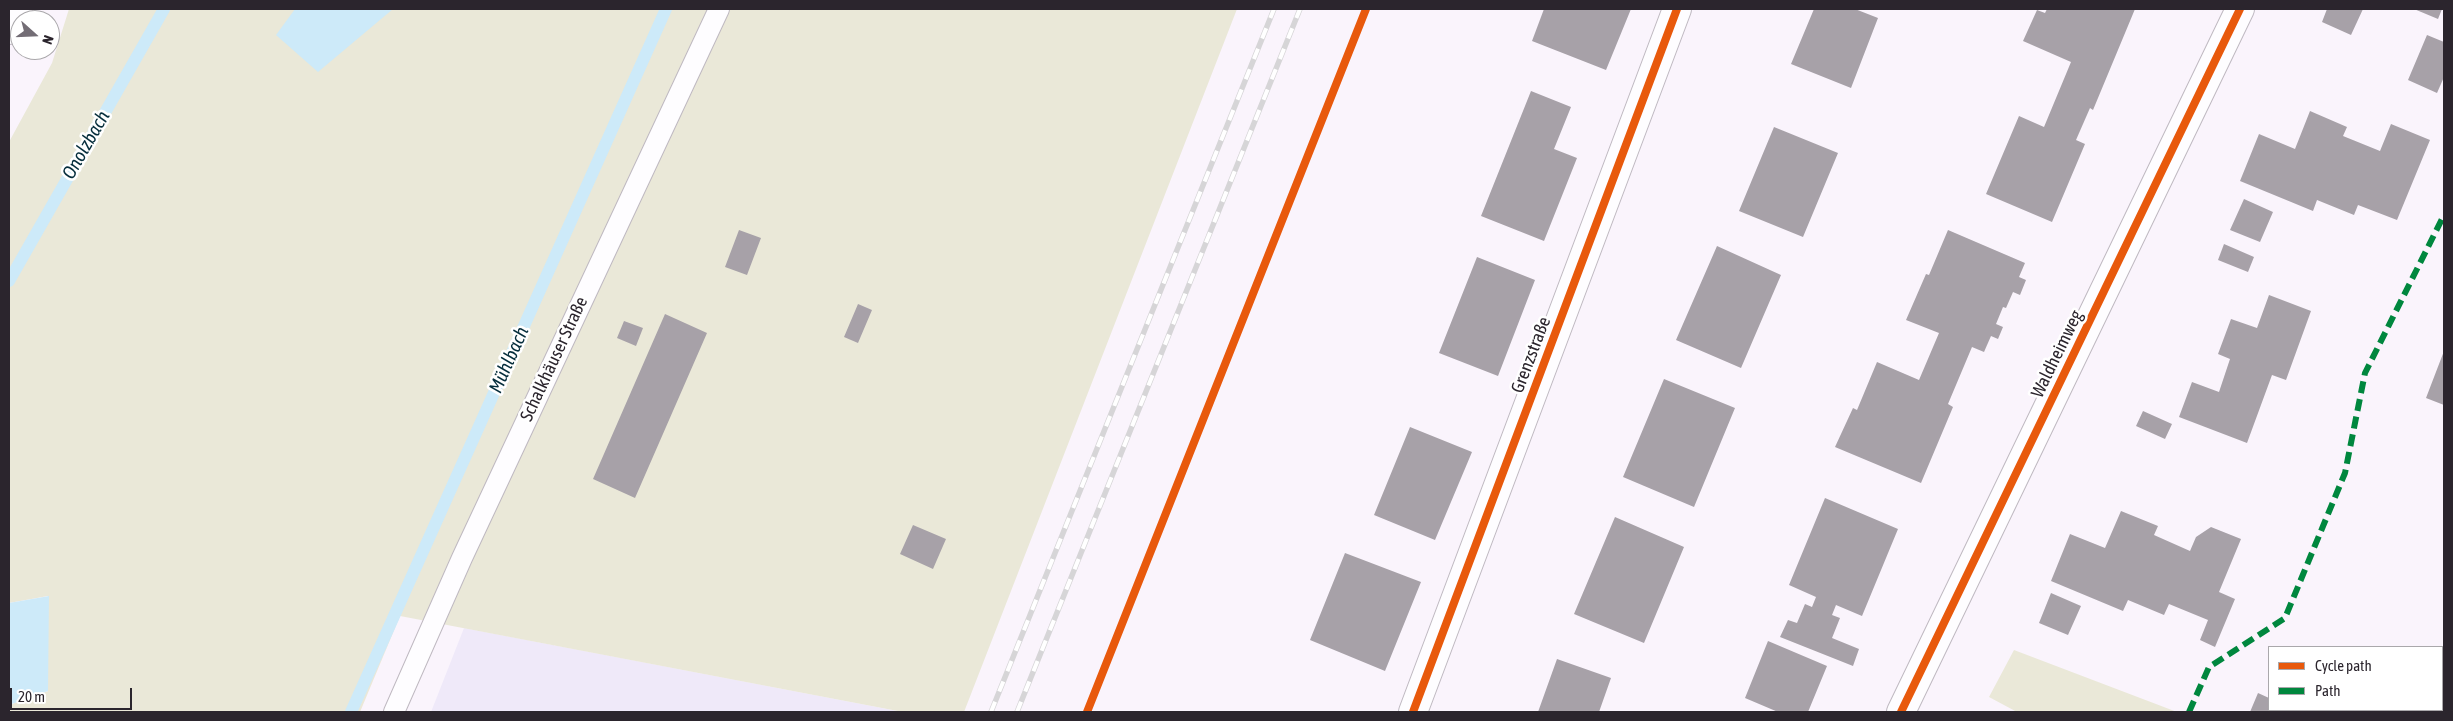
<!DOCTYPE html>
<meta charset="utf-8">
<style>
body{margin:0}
#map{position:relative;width:2453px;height:721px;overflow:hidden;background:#faf4fc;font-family:"Asap Condensed",sans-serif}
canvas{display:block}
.frame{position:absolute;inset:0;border:10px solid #2b252d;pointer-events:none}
.legend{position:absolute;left:2268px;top:646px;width:175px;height:65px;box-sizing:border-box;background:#fff;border:1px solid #aaa8ab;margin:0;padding:6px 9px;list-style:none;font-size:15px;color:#2b252d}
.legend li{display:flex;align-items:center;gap:10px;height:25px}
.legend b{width:25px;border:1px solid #aaa8ab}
.north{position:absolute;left:10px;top:10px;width:50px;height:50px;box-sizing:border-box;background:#fff;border:1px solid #aaa8ab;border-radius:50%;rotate:110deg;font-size:14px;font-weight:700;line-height:20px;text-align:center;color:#2b252d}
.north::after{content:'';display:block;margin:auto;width:18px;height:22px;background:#736d75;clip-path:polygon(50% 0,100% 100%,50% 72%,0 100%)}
.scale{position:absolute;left:10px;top:688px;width:122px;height:22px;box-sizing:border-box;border:2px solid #2b252d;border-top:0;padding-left:6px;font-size:15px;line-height:18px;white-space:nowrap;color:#2b252d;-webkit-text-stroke:4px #fff;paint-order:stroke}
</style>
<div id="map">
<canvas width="2453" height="721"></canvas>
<div class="frame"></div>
<ul class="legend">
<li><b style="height:6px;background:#e8590c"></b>Cycle path</li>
<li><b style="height:6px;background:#00873e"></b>Path</li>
</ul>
<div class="north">N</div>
<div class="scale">20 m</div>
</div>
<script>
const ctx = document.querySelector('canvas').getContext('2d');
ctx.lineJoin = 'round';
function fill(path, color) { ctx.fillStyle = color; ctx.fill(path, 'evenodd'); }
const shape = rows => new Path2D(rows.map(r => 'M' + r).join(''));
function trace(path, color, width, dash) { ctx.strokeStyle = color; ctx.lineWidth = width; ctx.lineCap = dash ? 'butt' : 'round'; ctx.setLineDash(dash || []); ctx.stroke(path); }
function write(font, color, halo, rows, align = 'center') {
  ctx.font = font + ' "Asap Condensed",sans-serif'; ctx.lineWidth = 5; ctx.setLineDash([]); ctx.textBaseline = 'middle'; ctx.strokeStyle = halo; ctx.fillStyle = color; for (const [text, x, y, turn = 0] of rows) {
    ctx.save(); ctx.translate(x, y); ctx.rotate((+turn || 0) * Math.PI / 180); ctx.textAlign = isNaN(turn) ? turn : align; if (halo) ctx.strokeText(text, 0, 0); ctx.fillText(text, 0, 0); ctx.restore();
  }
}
fill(shape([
 [464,628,903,712,431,712]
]), '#efe9f9');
fill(shape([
 [69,9,1237,9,964,712,903,712,400,616,360,712,9,712,9,705,48,691,48,596,9,603,9,142,52,63],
 [2014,650,2177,712,2017,712,1989,697]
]), '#eae8d8');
fill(shape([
 [295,9,393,9,318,72,276,35],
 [49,596,48,691,9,705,9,603]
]), '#cdeaf9');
trace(shape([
 [9,281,164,9],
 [351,712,666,9]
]), '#cdeaf9', 12);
fill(shape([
 [1544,9,1631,9,1606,70,1532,41],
 [1814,9,1855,9,1878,18,1851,88,1791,64],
 [2047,9,2135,9,2093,110,2090,108,2076,140,2085,144,2052,222,1986,194,2019,116,2044,127,2071,62,2023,41,2037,10,2045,13],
 [2327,9,2363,9,2351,35,2322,22],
 [2414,9,2442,9,2438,19],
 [2427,35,2444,42,2444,77,2437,93,2408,80],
 [1531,91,1571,107,1554,149,1577,158,1544,241,1481,216],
 [2310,111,2347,127,2343,136,2380,151,2391,124,2430,140,2397,220,2358,205,2354,215,2317,200,2313,211,2240,181,2259,134,2295,149],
 [1774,127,1838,153,1803,237,1739,211],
 [2244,199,2273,212,2260,242,2230,230],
 [739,230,761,238,747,275,725,267],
 [1948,230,2025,263,2019,277,2026,280,2020,295,2013,292,2006,308,2003,307,1996,324,2003,327,1998,339,1991,336,1984,352,1972,347,1948,404,1953,407,1921,483,1835,447,1853,408,1857,410,1877,362,1919,380,1939,333,1906,320,1926,274,1929,275],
 [2224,244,2254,257,2248,272,2218,260],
 [1717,246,1781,275,1741,368,1676,340],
 [1477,257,1535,280,1498,376,1439,353],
 [2269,295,2311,311,2286,380,2272,375,2247,443,2179,417,2192,382,2219,392,2230,359,2218,354,2231,319,2257,328],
 [858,304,872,310,858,343,844,337],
 [665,314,707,333,635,498,593,479],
 [624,321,643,328,636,346,617,338],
 [2444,351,2444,405,2426,398],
 [1664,379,1735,408,1694,507,1623,477],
 [2143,411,2172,424,2165,439,2136,426],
 [1410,427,1472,452,1435,540,1374,515],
 [1825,498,1898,529,1862,616,1836,605,1832,615,1840,618,1832,638,1859,649,1853,666,1780,637,1788,620,1797,623,1805,604,1812,607,1816,597,1789,585],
 [2121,511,2158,526,2154,535,2190,551,2196,537,2211,527,2241,539,2219,592,2235,599,2215,647,2200,640,2208,620,2169,604,2164,615,2128,600,2123,611,2051,581,2070,534,2105,548],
 [1615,517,1684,547,1644,643,1574,614],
 [913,525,946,539,933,569,900,554],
 [1345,553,1421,582,1385,671,1310,640],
 [2051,593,2081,606,2068,635,2039,623],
 [1768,641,1827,666,1808,712,1778,712,1745,698],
 [2444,650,2444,712,2419,712,2413,710,2442,710,2442,656],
 [1557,659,1611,678,1599,712,1538,712],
 [2258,693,2269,698,2269,710,2300,710,2306,712,2250,712]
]), '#a7a1a8');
const service = shape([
 [394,712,462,558,719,9]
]);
const minor = shape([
 [1413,712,1677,9],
 [1901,712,2240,9]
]);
const secondary = shape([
 [9,30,18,9]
]);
trace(service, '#bfb9c1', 22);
trace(minor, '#bfb9c1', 30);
trace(secondary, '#bfb9c1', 30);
trace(service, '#fefdff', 20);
trace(minor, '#fefdff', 28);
trace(secondary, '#fefdff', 28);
const rail = shape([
 [991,712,1274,9],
 [1017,712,1300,9]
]);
trace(rail, '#d6d5d7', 5.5);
trace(rail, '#fff', 4, [11]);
trace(shape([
 [2189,712,2209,667,2285,618,2345,473,2365,373,2444,215]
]), '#00873e', 6, [12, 6]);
trace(shape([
 [1087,712,1366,9],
 [1413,712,1677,9],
 [1901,712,2240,9]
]), '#e8590c', 8);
write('18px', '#2b252d', '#fff', [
 ["Waldheimweg",2057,354,-64],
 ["Grenzstraße",1531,355,-69],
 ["Schalkhäuser Straße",554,359,-65]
]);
write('italic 19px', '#062e3c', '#fff', [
 ["Onolzbach",86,145,-60],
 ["Mühlbach",509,360,-66]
]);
</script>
